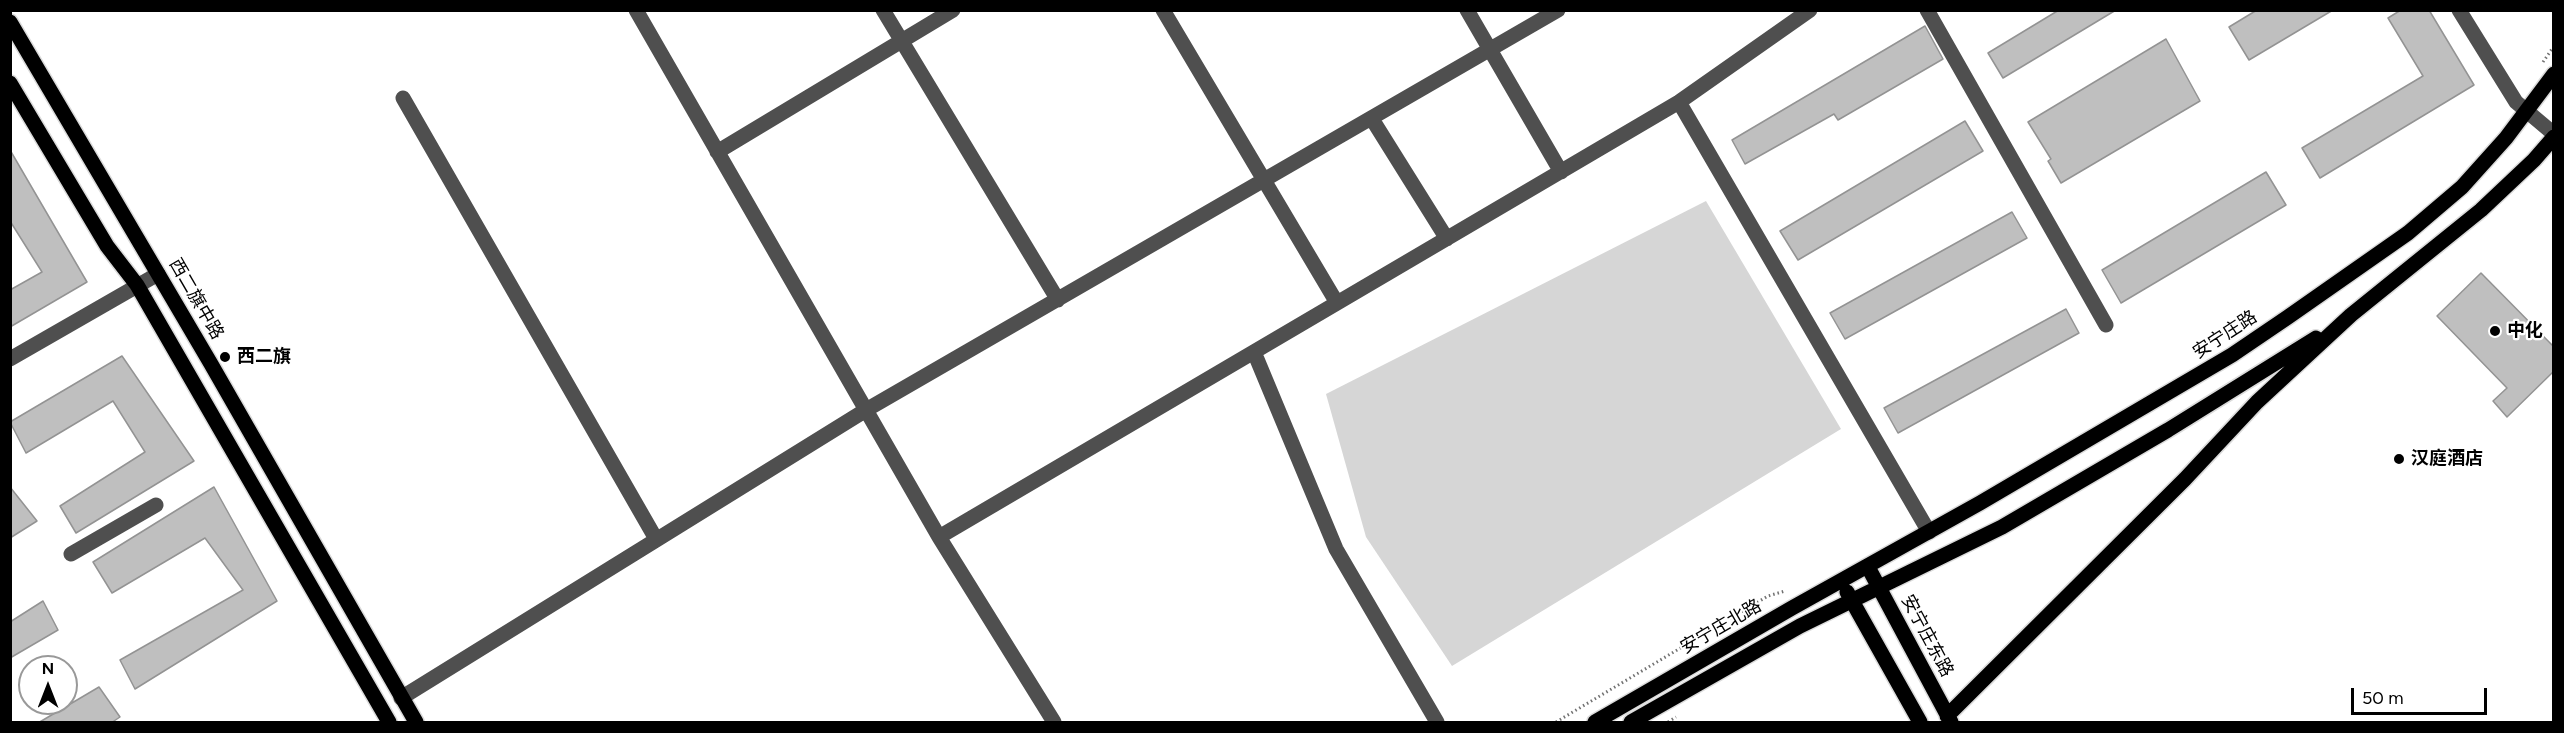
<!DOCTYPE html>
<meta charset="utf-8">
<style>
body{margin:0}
#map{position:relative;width:2564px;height:733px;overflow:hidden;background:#fff;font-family:Figtree,sans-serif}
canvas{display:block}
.frame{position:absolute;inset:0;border:12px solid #000;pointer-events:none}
.north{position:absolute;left:18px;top:655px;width:60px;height:60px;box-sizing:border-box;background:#fff;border:2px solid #999;border-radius:50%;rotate:0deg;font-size:16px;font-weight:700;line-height:24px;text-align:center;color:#000}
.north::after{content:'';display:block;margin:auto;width:21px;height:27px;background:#000;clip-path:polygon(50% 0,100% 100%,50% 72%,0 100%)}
.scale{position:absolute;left:2351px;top:688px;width:136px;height:27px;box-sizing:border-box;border:3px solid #000;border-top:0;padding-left:8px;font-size:18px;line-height:21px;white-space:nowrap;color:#000;-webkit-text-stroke:4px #fff;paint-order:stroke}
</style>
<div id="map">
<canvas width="2564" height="733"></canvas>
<div class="frame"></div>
<div class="north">N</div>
<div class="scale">50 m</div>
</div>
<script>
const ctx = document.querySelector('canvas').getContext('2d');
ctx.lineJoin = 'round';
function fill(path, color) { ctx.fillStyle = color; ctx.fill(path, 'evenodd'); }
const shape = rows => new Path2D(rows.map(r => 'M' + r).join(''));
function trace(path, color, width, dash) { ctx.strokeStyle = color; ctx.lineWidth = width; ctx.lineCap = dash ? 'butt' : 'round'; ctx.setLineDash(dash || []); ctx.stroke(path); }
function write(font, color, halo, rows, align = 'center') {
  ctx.font = font + ' Figtree,"Noto Sans SC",sans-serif'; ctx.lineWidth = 4.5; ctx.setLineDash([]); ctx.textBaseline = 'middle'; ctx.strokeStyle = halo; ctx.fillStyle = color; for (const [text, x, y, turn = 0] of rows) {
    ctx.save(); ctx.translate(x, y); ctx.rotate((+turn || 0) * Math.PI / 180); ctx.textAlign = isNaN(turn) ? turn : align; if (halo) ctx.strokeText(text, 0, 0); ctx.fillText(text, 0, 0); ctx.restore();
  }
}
fill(shape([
 [1706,201,1841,429,1452,666,1366,537,1326,394]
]), '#d6d6d6');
const building = shape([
 [2059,10,2116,10,2003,78,1988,53,2059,10],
 [2257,10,2333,10,2249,60,2229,27,2257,10],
 [2401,10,2429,10,2474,85,2320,178,2302,148,2423,76,2388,18,2401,10],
 [1925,26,1943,59,1838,120,1834,114,1745,164,1732,140,1925,26],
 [2166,39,2200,101,2061,183,2048,161,2051,159,2028,122,2166,39],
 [1965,121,1983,151,1798,260,1780,231,1965,121],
 [10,150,87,282,10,327,10,290,42,272,10,221,10,150],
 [2266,172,2286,205,2121,303,2102,270,2266,172],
 [2012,212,2027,238,1845,339,1830,313,2012,212],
 [2481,273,2553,346,2553,372,2507,417,2493,401,2507,388,2437,316,2481,273],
 [2066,309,2079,333,1898,433,1884,408,2066,309],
 [122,356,194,461,76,533,60,506,145,452,113,401,26,453,10,422,122,356],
 [10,487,37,521,10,538,10,487],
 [214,487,277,601,135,689,120,660,243,590,205,538,112,593,93,562,214,487],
 [43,601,58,630,10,658,10,622,43,601],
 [99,687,120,717,111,723,38,723,99,687]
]);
fill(building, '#bfbfbf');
trace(building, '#939393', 1.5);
const major = shape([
 [10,22,211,364,416,722],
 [10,83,107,246,137,285,389,722],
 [1868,567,1951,722],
 [1847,592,1920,722],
 [1947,716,2185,479,2257,402,2351,315,2481,210,2534,160,2554,137],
 [1595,722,1792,608,1980,503,2232,355,2288,317,2408,233,2462,187,2506,138,2554,74],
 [1631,722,1800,626,2002,527,2168,430,2316,338]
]);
trace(major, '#dbdbdb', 18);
trace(shape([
 [2543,62,2554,46],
 [1556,722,1768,596,1785,591],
 [1668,722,1676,717]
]), '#717171', 3, [1.5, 3]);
trace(shape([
 [636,10,939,537,1054,722],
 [883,10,1058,300],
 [1163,10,1337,303],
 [1467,10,1561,172],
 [1927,10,2106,325],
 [2459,10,2516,102,2554,134],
 [403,98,656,539],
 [1679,102,1929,532],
 [1372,119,1447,239],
 [717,152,953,10],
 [1254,352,1336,549,1437,722],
 [10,359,158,274],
 [939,537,1679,102,1810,10],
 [71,554,156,505],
 [401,698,866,410,1558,10]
]), '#4f4f4f', 15);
trace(major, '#000', 15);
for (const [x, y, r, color] of [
 [2495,331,6,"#000"],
 [225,357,6,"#000"],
 [2399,459,6,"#000"]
]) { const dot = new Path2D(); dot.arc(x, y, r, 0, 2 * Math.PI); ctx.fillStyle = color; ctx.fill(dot); trace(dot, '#fff', 2); }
write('18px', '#000', '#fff', [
 ["西二旗中路",196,299,60],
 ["安宁庄路",2225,335,-33],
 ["安宁庄北路",1721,627,-30],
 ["安宁庄东路",1927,636,62]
]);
write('bold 18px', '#000', '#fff', [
 ["中化",2507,331],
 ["西二旗",237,357],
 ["汉庭酒店",2411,459]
], 'left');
</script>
